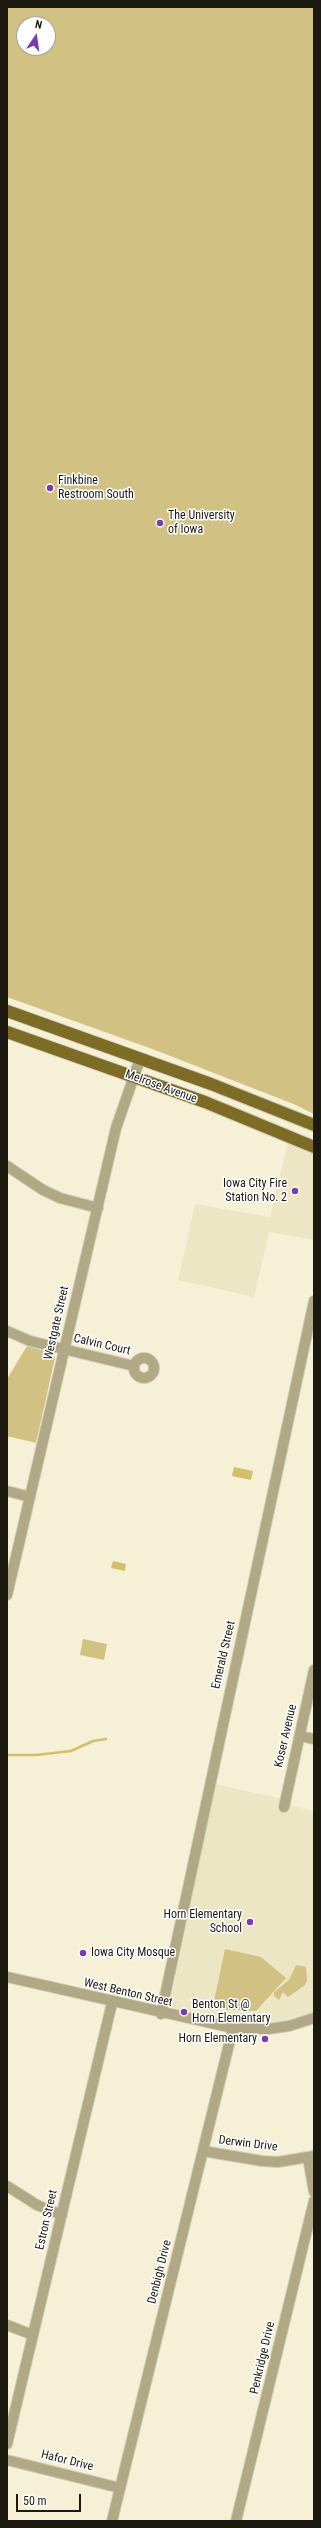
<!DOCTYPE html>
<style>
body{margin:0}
#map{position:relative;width:321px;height:2528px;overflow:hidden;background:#f6f0d7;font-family:"Roboto Condensed",sans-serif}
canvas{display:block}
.frame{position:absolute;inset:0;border:8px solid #1b1910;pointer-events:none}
.north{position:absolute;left:16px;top:16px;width:40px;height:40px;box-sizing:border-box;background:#fff;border:1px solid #a4a39f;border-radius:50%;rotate:13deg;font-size:11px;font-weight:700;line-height:16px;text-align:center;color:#1b1910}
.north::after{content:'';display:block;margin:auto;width:14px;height:18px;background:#7c3cb1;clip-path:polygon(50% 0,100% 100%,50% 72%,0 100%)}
.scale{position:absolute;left:16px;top:2494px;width:65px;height:18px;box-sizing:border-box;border:2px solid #1b1910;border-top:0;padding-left:5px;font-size:12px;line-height:14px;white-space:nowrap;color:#1b1910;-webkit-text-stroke:3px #fff;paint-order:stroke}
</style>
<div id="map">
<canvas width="321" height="2528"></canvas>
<div class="frame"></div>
<div class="north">N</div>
<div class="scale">50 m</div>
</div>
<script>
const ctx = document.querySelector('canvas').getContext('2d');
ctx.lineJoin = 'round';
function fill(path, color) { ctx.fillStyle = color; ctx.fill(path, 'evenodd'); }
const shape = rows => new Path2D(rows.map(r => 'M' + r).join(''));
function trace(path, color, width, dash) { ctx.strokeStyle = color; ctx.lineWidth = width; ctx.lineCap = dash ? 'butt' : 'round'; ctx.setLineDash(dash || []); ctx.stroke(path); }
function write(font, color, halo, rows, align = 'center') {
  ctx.font = font + ' "Roboto Condensed",sans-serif'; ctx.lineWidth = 3; ctx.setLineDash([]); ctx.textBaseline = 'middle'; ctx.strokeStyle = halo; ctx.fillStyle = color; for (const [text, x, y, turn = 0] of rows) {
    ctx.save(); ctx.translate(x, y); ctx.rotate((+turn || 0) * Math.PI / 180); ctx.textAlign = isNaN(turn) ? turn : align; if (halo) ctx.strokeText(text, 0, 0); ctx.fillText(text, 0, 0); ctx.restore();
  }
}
fill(shape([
 [288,1142,314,1152,314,1240,269,1232,254,1297,178,1280,195,1204,270,1217],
 [215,1784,292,1801,291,1806,314,1811,314,2013,281,2021,245,2024,221,2021,178,2012,172,2007,171,1999]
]), '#ede6c5');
fill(shape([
 [7,7,314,7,314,1114,296,1105,155,1050,7,997],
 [24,24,48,24,48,48,24,48],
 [27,1346,51,1353,55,1358,36,1443,7,1436,7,1379],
 [83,1639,107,1644,104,1660,80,1655],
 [225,1949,261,1957,286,1978,256,2011,217,2009,213,2006],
 [296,1965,306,1967,307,1981,305,1985,288,1997,283,1992,279,2000,274,1996,274,1992,289,1980]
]), '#d1c284');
fill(shape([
 [234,1467,253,1471,251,1480,232,1476],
 [113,1561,126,1564,125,1571,111,1568]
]), '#d3be69');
trace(shape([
 [7,1755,36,1755,71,1751,93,1741,106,1739]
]), '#d3be69', 2.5);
const minor = shape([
 [7,1166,43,1190,60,1198,98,1208],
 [7,1331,30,1341,134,1366],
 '134 1368a10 10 0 1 1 20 0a10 10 0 1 1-20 0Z',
 [7,1491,30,1497],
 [7,1595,116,1128,140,1059],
 [300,1736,314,1739],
 [284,1807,314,1670],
 [7,1977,233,2028,268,2029,289,2026,314,2018],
 [161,2014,314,1301],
 [203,2151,262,2161,278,2162,314,2156],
 [308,2158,314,2192],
 [7,2186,37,2205,62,2215],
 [7,2325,33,2335],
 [7,2444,112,2003],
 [7,2460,120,2488],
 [112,2521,233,2028],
 [236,2521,314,2201]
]);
const major = shape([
 [7,1011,211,1084,314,1125],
 [7,1032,205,1102,314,1147]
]);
trace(minor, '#d3ceb7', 12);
trace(major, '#d3ceb7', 14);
trace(minor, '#b1a886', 10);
trace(major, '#7d6c25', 12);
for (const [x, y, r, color] of [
 [50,488,4,"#7c3cb1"],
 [160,523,4,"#7c3cb1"],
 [295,1191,4,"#7c3cb1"],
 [250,1922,4,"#7c3cb1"],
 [83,1953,4,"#7c3cb1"],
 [184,2012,4,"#7c3cb1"],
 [265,2039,4,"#7c3cb1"]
]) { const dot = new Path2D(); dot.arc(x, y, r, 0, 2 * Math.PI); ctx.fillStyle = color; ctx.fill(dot); trace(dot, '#fff', 1.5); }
write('12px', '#1b1910', '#fff', [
 ["Finkbine",58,481],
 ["Restroom South",58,495],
 ["The University",168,516],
 ["of Iowa",168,530],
 ["Iowa City Fire",287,1184,"right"],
 ["Station No. 2",287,1198,"right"],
 ["Horn Elementary",242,1915,"right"],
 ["School",242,1929,"right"],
 ["Iowa City Mosque",91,1953],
 ["Benton St @",192,2005],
 ["Horn Elementary",192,2019],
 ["Horn Elementary",257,2039,"right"]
], 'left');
write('12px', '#1b1910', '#fff', [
 ["Melrose Avenue",161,1087,20],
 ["Westgate Street",57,1323,-77],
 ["Calvin Court",102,1345,13],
 ["Emerald Street",224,1655,-77],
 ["Koser Avenue",286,1736,-77],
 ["West Benton Street",128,1993,13],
 ["Derwin Drive",248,2144,7],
 ["Estron Street",47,2220,-77],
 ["Denbigh Drive",160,2272,-76],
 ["Penkridge Drive",263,2358,-77],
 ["Hafor Drive",67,2461,14]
]);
</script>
